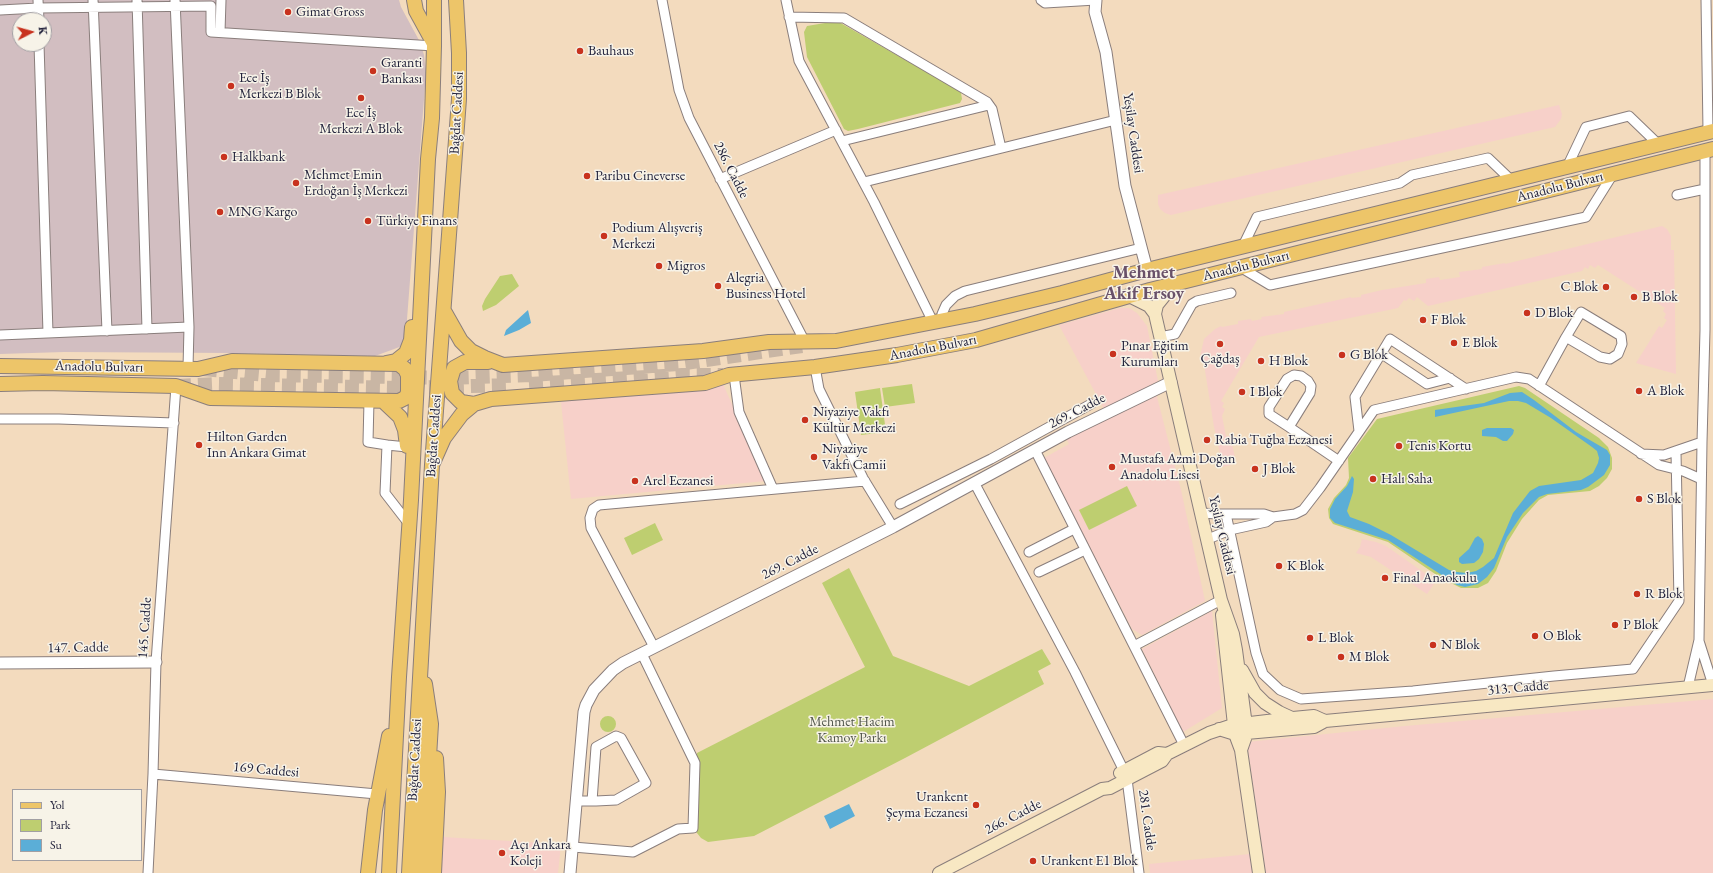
<!DOCTYPE html>
<meta charset="utf-8">
<style>
body{margin:0}
#map{position:relative;width:1713px;height:873px;overflow:hidden;background:#f3dbbe;font-family:"EB Garamond",serif}
canvas{display:block}
.legend{position:absolute;left:12px;top:789px;width:130px;height:72px;box-sizing:border-box;background:#f7f3e8;border:1px solid #a29fa3;margin:0;padding:5px 7px;list-style:none;font-size:12px;color:#22223b}
.legend li{display:flex;align-items:center;gap:8px;height:20px}
.legend b{width:20px;border:1px solid #a29fa3}
.north{position:absolute;left:12px;top:12px;width:40px;height:40px;box-sizing:border-box;background:#f7f3e8;border:1px solid #a29fa3;border-radius:50%;rotate:84deg;font-size:11px;font-weight:700;line-height:16px;text-align:center;color:#22223b}
.north::after{content:'';display:block;margin:auto;width:14px;height:18px;background:#c8321e;clip-path:polygon(50% 0,100% 100%,50% 72%,0 100%)}
</style>
<div id="map">
<canvas width="1713" height="873"></canvas>
<ul class="legend">
<li><b style="height:5px;background:#edc569"></b>Yol</li>
<li><b style="height:11px;background:#bece70"></b>Park</li>
<li><b style="height:11px;background:#5baed7"></b>Su</li>
</ul>
<div class="north">K</div>
</div>
<script>
const ctx = document.querySelector('canvas').getContext('2d');
ctx.lineJoin = 'round';
function fill(path, color) { ctx.fillStyle = color; ctx.fill(path, 'evenodd'); }
const shape = rows => new Path2D(rows.map(r => 'M' + r).join(''));
function trace(path, color, width, dash) { ctx.strokeStyle = color; ctx.lineWidth = width; ctx.lineCap = dash ? 'butt' : 'round'; ctx.setLineDash(dash || []); ctx.stroke(path); }
function write(font, color, halo, rows, align = 'center') {
  ctx.font = font + ' "EB Garamond",serif'; ctx.lineWidth = 3; ctx.setLineDash([]); ctx.textBaseline = 'middle'; ctx.strokeStyle = halo; ctx.fillStyle = color; for (const [text, x, y, turn = 0] of rows) {
    ctx.save(); ctx.translate(x, y); ctx.rotate((+turn || 0) * Math.PI / 180); ctx.textAlign = isNaN(turn) ? turn : align; if (halo) ctx.strokeText(text, 0, 0); ctx.fillText(text, 0, 0); ctx.restore();
  }
}
fill(shape([
 [1559,105,1562,114,1561,119,1555,127,1171,215,1165,213,1160,209,1158,204,1158,195],
 [1662,226,1667,229,1671,236,1671,250,1674,250,1676,374,1636,363,1659,326,1662,328,1667,320,1664,318,1666,314,1663,311,1665,308,1598,265,1595,268,1590,265,1588,269,1585,267,1582,271,1428,306,1417,297,1414,301,1409,298,1406,301,1404,300,1398,308,1259,337,1221,401,1224,403,1222,407,1225,409,1222,416,1226,436,1230,436,1235,457,1231,465,1223,467,1214,427,1203,358,1200,357,1204,339,1215,329,1221,326,1222,327,1238,324,1238,321,1251,319,1252,321,1262,319,1261,317,1284,314,1284,312,1351,297,1351,298,1361,297,1361,295,1382,290,1426,283,1426,279,1439,277,1440,280,1460,277,1459,272,1482,269,1482,267,1505,263,1505,264],
 [1120,308,1129,308,1137,313,1147,326,1158,381,1105,411,1059,325],
 [723,384,766,481,571,499,561,402],
 [1156,393,1181,490,1205,601,1142,635,1132,629,1044,458,1069,444,1066,438],
 [1362,539,1376,542,1386,546,1436,581,1427,594,1371,557,1356,553,1360,547],
 [1212,611,1222,708,1183,732,1142,649],
 [1713,699,1713,873,1266,873,1247,742,1405,726],
 [443,837,561,844,558,873,441,873],
 [1250,854,1253,873,1150,873,1149,864]
]), '#f7d0c9');
fill(shape([
 [0,0,399,0,401,7,420,42,424,55,426,73,405,345,375,356,231,353,64,352,0,354],
 [20,20,44,20,44,44,20,44]
]), '#d2bec1');
fill(shape([
 [837,21,958,90,961,93,962,99,960,103,858,129,848,131,844,129,807,57,804,32,807,26],
 [512,274,519,286,496,305,483,311,482,306,485,299,500,276],
 [912,384,915,403,885,407,882,388],
 [1519,386,1525,388,1599,438,1608,447,1612,458,1612,469,1607,478,1599,486,1590,491,1548,495,1539,500,1522,519,1507,543,1496,571,1488,583,1478,588,1461,588,1441,578,1388,542,1333,524,1329,518,1328,509,1334,498,1346,485,1349,478,1348,458,1377,419],
 [880,388,886,432,861,435,855,392],
 [1127,486,1137,506,1089,530,1079,510],
 [655,523,663,540,632,555,624,538],
 [849,568,893,656,969,686,1042,649,1051,664,1038,671,1044,684,905,758,754,836,708,842,701,838,693,828,697,753,865,667,822,583],
 '600 724a8 8 0 1 1 16 0a8 8 0 1 1-16 0Z'
]), '#bece70');
fill(shape([
 [528,310,531,323,519,330,504,336,506,330],
 [1522,392,1534,400,1576,432,1607,450,1610,455,1610,465,1604,475,1588,487,1581,490,1547,494,1539,497,1523,513,1507,537,1494,568,1487,577,1478,584,1465,587,1457,585,1388,540,1335,523,1330,518,1330,509,1335,499,1347,486,1352,476,1354,479,1353,492,1347,511,1350,517,1369,524,1391,535,1449,570,1457,572,1467,573,1476,571,1483,567,1494,558,1513,513,1530,491,1539,486,1581,480,1593,473,1598,463,1599,458,1597,451,1592,447,1551,418,1526,403,1518,401,1509,401,1435,417,1435,410,1484,403,1510,393],
 [1487,428,1511,428,1514,430,1513,434,1507,441,1503,441,1496,437,1482,436,1482,430],
 [1478,536,1482,539,1484,544,1483,552,1479,559,1474,563,1462,564,1459,562,1459,558,1469,549,1475,538],
 [849,804,855,816,830,829,824,816]
]), '#5baed7');
trace(shape([
 [203,369,267,375,401,377,448,378,532,375,679,364,802,346],
 [529,384,682,375,723,375],
 [177,386,218,384,400,388,508,385]
]), '#c9b6a4', 14, [14, 7]);
const minor = shape([
 [38,0,39,20],
 [93,0,107,331],
 [137,0,147,329],
 [175,0,189,327,188,368],
 [662,0,679,90,689,118,805,342],
 [786,0,799,61,874,202,933,322],
 [1041,0,1045,3,1096,0],
 [1706,0,1708,131],
 [0,10,38,8,211,6,211,32,434,46],
 [789,17,844,18,987,102,992,109,1001,148],
 [220,32,221,0],
 [39,44,48,333],
 [842,141,989,105],
 [1568,165,1586,127,1629,116,1657,143],
 [720,179,836,130],
 [864,182,1116,120],
 [1677,195,1705,189],
 [1243,246,1257,217,1400,183,1412,175,1488,158,1511,180],
 [1240,267,1270,285,1586,217,1613,174],
 [942,320,942,314,946,305,955,296,965,291,1141,248],
 [0,335,189,327],
 [1160,337,1175,334,1192,304,1197,301,1231,293],
 [1382,354,1427,384,1450,378],
 [815,367,819,389,863,478,893,527],
 [734,375,739,412,773,489],
 [1539,386,1566,337,1600,357,1610,359,1618,354,1622,344,1621,336,1581,312,1566,337],
 [369,401,368,442,387,445,385,493,409,524],
 [0,419,59,419,174,423],
 [1289,427,1269,414,1269,407,1287,379,1294,375,1301,376,1308,381,1311,386,1310,393,1289,427,1339,461],
 [1359,431,1355,397,1390,339,1466,389],
 [387,445,407,447],
 [1035,450,1184,745],
 [1641,454,1664,455,1702,442],
 [975,484,1075,672,1124,771,1127,779,1139,873],
 [900,504,991,459,1091,404],
 [1202,513,1217,514,1264,514,1273,517,1295,514,1303,510,1320,488,1374,410,1516,377,1529,379,1659,465,1683,471,1701,479],
 [1226,514,1256,653,1263,674,1280,690,1301,699,1413,691,1554,676,1633,669,1679,601,1676,452],
 [1208,539,1230,530,1266,522,1273,517],
 [1029,552,1074,529],
 [1039,572,1085,550],
 [1699,641,1713,685],
 [1134,646,1221,600],
 [654,647,591,528,590,518,593,509,599,505,865,481],
 [1688,687,1699,640,1702,442,1705,330,1705,151],
 [153,774,377,794],
 [576,801,596,801,616,800,646,783,621,738,616,736,596,747,592,801],
 [573,847,633,852,678,829,693,828,695,763,642,654],
 [148,873,153,774,156,662,176,386]
]);
const tertiary = shape([
 [1096,0,1095,12,1106,52,1125,186,1147,270],
 [0,663,156,662],
 [570,873,584,712,586,705,594,690,613,670,623,663,893,527,1068,432,1171,382]
]);
const secondary = shape([
 [1129,296,1149,306,1155,314,1221,600,1233,634,1236,650,1247,733,1241,750],
 [1155,314,1157,305,1174,284],
 [1222,615,1235,734,1241,750,1259,873],
 [1242,670,1255,693,1265,703,1279,712,1292,718],
 [1219,729,1235,734,1314,727,1325,721,1713,685],
 [1120,773,1158,753,1167,754],
 [939,873,1102,789,1110,788,1162,761,1167,754,1209,733,1233,725,1293,718,1314,716,1325,721]
]);
const primary = shape([
 [414,0,416,11,433,42],
 [444,311,461,341,471,351,485,358,503,365,703,351,769,342,836,341,975,314,1062,293,1147,270,1713,131],
 [386,363,396,361,406,353,411,340,412,327],
 [0,366,198,369,232,361,399,364,405,369,408,375,408,393,405,398,399,401,210,398,176,386,43,383,0,384],
 [383,401,400,417,405,430,407,446],
 [474,404,461,402,452,393,450,381,454,368,465,362,488,362],
 [432,465,444,438,462,414,474,404,491,399,705,383,729,375,815,367,897,355,976,340,1150,290,1713,149],
 [368,873,375,810,389,736],
 [389,873,399,677,411,500,428,159,432,118,434,46,434,0],
 [409,873,432,465,459,99,459,53,456,0],
 [422,873,431,724,425,684],
 [434,873,438,792,436,758]
]);
trace(minor, '#8a7e7c', 11);
trace(tertiary, '#8a7e7c', 13);
trace(secondary, '#8a7e7c', 14);
trace(primary, '#8a7e7c', 16);
trace(minor, '#fff', 9);
trace(tertiary, '#fff', 11);
trace(secondary, '#f8e8c3', 12);
trace(primary, '#edc569', 14);
for (const [x, y, r, color] of [
 [288,12,4,"#c8321e"],
 [580,51,4,"#c8321e"],
 [373,71,4,"#c8321e"],
 [231,86,4,"#c8321e"],
 [361,98,4,"#c8321e"],
 [224,157,4,"#c8321e"],
 [587,176,4,"#c8321e"],
 [296,183,4,"#c8321e"],
 [220,212,4,"#c8321e"],
 [368,221,4,"#c8321e"],
 [604,236,4,"#c8321e"],
 [659,266,4,"#c8321e"],
 [718,286,4,"#c8321e"],
 [1606,287,4,"#c8321e"],
 [1634,297,4,"#c8321e"],
 [1527,313,4,"#c8321e"],
 [1423,320,4,"#c8321e"],
 [1454,343,4,"#c8321e"],
 [1220,344,4,"#c8321e"],
 [1113,354,4,"#c8321e"],
 [1342,355,4,"#c8321e"],
 [1261,361,4,"#c8321e"],
 [1639,391,4,"#c8321e"],
 [1242,392,4,"#c8321e"],
 [805,420,4,"#c8321e"],
 [1207,440,4,"#c8321e"],
 [199,445,4,"#c8321e"],
 [1399,446,4,"#c8321e"],
 [814,457,4,"#c8321e"],
 [1112,467,4,"#c8321e"],
 [1255,469,4,"#c8321e"],
 [1373,479,4,"#c8321e"],
 [635,481,4,"#c8321e"],
 [1639,499,4,"#c8321e"],
 [1279,566,4,"#c8321e"],
 [1385,578,4,"#c8321e"],
 [1637,594,4,"#c8321e"],
 [1615,625,4,"#c8321e"],
 [1535,636,4,"#c8321e"],
 [1310,638,4,"#c8321e"],
 [1433,645,4,"#c8321e"],
 [1341,657,4,"#c8321e"],
 [976,805,4,"#c8321e"],
 [502,853,4,"#c8321e"],
 [1033,861,4,"#c8321e"]
]) { const dot = new Path2D(); dot.arc(x, y, r, 0, 2 * Math.PI); ctx.fillStyle = color; ctx.fill(dot); trace(dot, '#f7f3e8', 1.5); }
write('14px', '#22223b', '#f7f3e8', [
 ["Gimat Gross",296,12],
 ["Bauhaus",588,51],
 ["Garanti",381,63],
 ["Bankası",381,79],
 ["Ece İş",239,78],
 ["Merkezi B Blok",239,94],
 ["Ece İş",361,113,"center"],
 ["Merkezi A Blok",361,129,"center"],
 ["Halkbank",232,157],
 ["Mehmet Emin",304,175],
 ["Erdoğan İş Merkezi",304,191],
 ["Paribu Cineverse",595,176],
 ["MNG Kargo",228,212],
 ["Türkiye Finans",376,221],
 ["Podium Alışveriş",612,228],
 ["Merkezi",612,244],
 ["Migros",667,266],
 ["Alegria",726,278],
 ["Business Hotel",726,294],
 ["C Blok",1598,287,"right"],
 ["B Blok",1642,297],
 ["D Blok",1535,313],
 ["F Blok",1431,320],
 ["E Blok",1462,343],
 ["Pınar Eğitim",1121,346],
 ["Kurumları",1121,362],
 ["G Blok",1350,355],
 ["Çağdaş",1220,359,"center"],
 ["H Blok",1269,361],
 ["A Blok",1647,391],
 ["I Blok",1250,392],
 ["Niyaziye Vakfı",813,412],
 ["Kültür Merkezi",813,428],
 ["Hilton Garden",207,437],
 ["Inn Ankara Gimat",207,453],
 ["Rabia Tuğba Eczanesi",1215,440],
 ["Tenis Kortu",1407,446],
 ["Niyaziye",822,449],
 ["Vakfı Camii",822,465],
 ["Mustafa Azmi Doğan",1120,459],
 ["Anadolu Lisesi",1120,475],
 ["J Blok",1263,469],
 ["Halı Saha",1381,479],
 ["Arel Eczanesi",643,481],
 ["S Blok",1647,499],
 ["K Blok",1287,566],
 ["Final Anaokulu",1393,578],
 ["R Blok",1645,594],
 ["P Blok",1623,625],
 ["O Blok",1543,636],
 ["L Blok",1318,638],
 ["N Blok",1441,645],
 ["M Blok",1349,657],
 ["Urankent",968,797,"right"],
 ["Şeyma Eczanesi",968,813,"right"],
 ["Açı Ankara",510,845],
 ["Koleji",510,861],
 ["Urankent E1 Blok",1041,861]
], 'left');
write('14px', '#22223b', '#f7f3e8', [
 ["Bağdat Caddesi",457,113,-87],
 ["Yeşilay Caddesi",1133,133,82],
 ["286. Cadde",731,170,63],
 ["Anadolu Bulvarı",1560,187,-14],
 ["Anadolu Bulvarı",1246,266,-14],
 ["Anadolu Bulvarı",933,348,-11],
 ["Anadolu Bulvarı",99,367,1],
 ["269. Cadde",1077,411,-27],
 ["Bağdat Caddesi",434,436,-86],
 ["Yeşilay Caddesi",1222,535,77],
 ["269. Cadde",790,562,-27],
 ["145. Cadde",145,628,-86],
 ["147. Cadde",78,648,-1],
 ["313. Cadde",1518,688,-5],
 ["Bağdat Caddesi",415,760,-87],
 ["169 Caddesi",266,770,5],
 ["266. Cadde",1013,817,-27],
 ["281. Cadde",1147,820,82]
]);
write('14px', '#51564b', '#f7f3e8', [
 ["Mehmet Hacim",852,722],
 ["Kamoy Parkı",852,738]
]);
write('bold 18px', '#695169', '#f7f3e8', [
 ["Mehmet",1144,273],
 ["Akif Ersoy",1144,294]
]);
</script>
